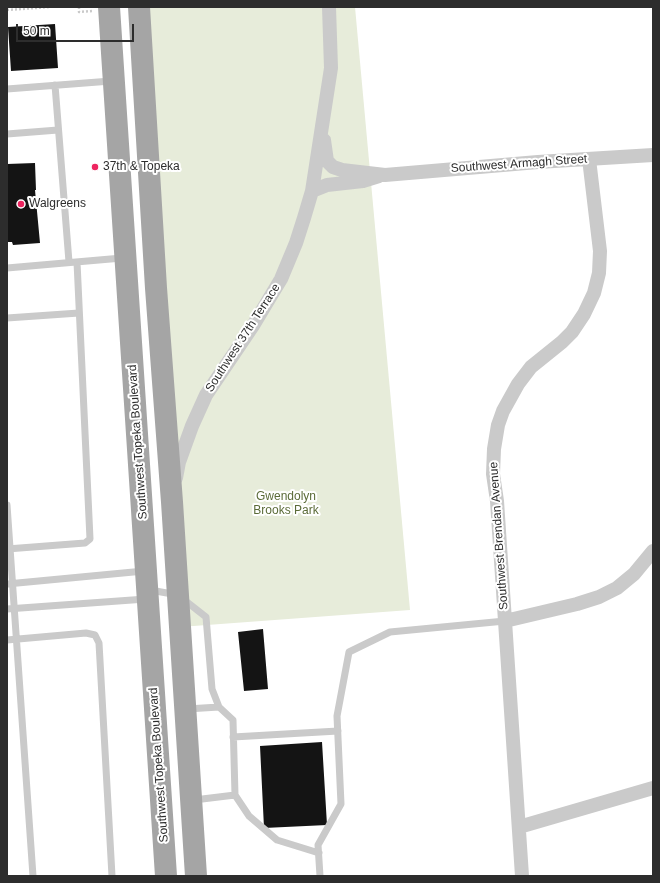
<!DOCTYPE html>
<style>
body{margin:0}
#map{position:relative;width:660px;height:883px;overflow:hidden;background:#fff;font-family:Helvetica,sans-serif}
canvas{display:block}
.frame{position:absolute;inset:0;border:8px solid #2d2d2d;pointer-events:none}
.scale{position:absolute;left:16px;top:24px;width:118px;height:18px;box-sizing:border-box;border:2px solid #2d2d2d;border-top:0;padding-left:5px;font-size:12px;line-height:14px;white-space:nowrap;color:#2d2d2d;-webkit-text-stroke:3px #fff;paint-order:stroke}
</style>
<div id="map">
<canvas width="660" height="883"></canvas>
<div class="frame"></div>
<div class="scale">50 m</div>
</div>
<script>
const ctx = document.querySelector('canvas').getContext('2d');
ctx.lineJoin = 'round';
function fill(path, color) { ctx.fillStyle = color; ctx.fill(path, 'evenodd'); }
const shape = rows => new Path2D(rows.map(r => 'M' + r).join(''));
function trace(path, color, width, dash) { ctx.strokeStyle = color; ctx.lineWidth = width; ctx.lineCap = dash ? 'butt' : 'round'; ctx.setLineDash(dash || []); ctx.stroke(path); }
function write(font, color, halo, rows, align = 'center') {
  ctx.font = font + ' Helvetica,sans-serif'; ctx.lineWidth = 4; ctx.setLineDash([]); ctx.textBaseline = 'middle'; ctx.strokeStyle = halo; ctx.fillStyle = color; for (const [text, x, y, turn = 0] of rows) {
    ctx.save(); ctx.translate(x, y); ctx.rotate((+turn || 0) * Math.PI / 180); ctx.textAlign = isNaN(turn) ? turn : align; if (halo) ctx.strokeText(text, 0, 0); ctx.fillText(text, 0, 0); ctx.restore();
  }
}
fill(shape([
 [139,7,355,7,410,610,180,627]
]), '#e7ecda');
fill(shape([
 [55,24,58,68,11,71,8,27],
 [35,163,36,190,35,190,40,243,13,245,12,242,7,242,7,164],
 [263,629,268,689,244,691,238,632],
 [322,742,327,825,264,828,260,746]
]), '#141414');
trace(shape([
 [79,7,79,12,92,11],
 [7,10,50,7]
]), '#cacaca', 2.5, [2, 2]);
trace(shape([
 [55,85,69,262],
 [7,89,111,81],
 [7,134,58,130],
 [7,268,122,258],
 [7,318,79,313],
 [7,505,33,876],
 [7,549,85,543,90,539,77,262],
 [7,584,144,571],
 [150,590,178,595,206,617,212,689,219,707],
 [7,609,146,599],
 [7,640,86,633,95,635,99,643,112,876],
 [187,709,219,707,233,720,235,795],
 [233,737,338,731],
 [194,800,235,795,249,816,277,840,319,853],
 [320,876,318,845,341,804,337,716,349,652,390,632,505,621]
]), '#cacaca', 7);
trace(shape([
 [324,140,327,161,333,167,342,170,385,175,538,162,653,155],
 [312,191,327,185,363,181,379,176],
 [176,478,179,462,192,426,206,395,254,324,281,279,296,243,304,218,312,191,331,68,329,7],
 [505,621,577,604,599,597,617,588,634,574,653,551],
 [519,827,653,788],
 [522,876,497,501,493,474,494,449,498,425,503,411,518,384,531,367,562,342,572,332,584,314,594,293,599,273,600,251,589,159]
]), '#cacaca', 14);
trace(shape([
 [109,7,166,876],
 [139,7,156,288,172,502,196,876]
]), '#a5a5a5', 22);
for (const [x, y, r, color] of [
 [95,167,4,"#ee2560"],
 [21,204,4,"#ee2560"]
]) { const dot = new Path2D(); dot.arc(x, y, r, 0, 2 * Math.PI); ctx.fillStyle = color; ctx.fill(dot); trace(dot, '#fff', 1.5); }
write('12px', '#2d2d2d', '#fff', [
 ["Southwest Armagh Street",519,164,-4],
 ["Southwest 37th Terrace",243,338,-57],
 ["Southwest Topeka Boulevard",138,442,-94],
 ["Southwest Brendan Avenue",499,536,-94],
 ["Southwest Topeka Boulevard",159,765,-94]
]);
write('12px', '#2d2d2d', '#fff', [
 ["37th & Topeka",103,167],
 ["Walgreens",29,204]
], 'left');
write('12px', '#5b6b38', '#fff', [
 ["Gwendolyn",286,497],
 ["Brooks Park",286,511]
]);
</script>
